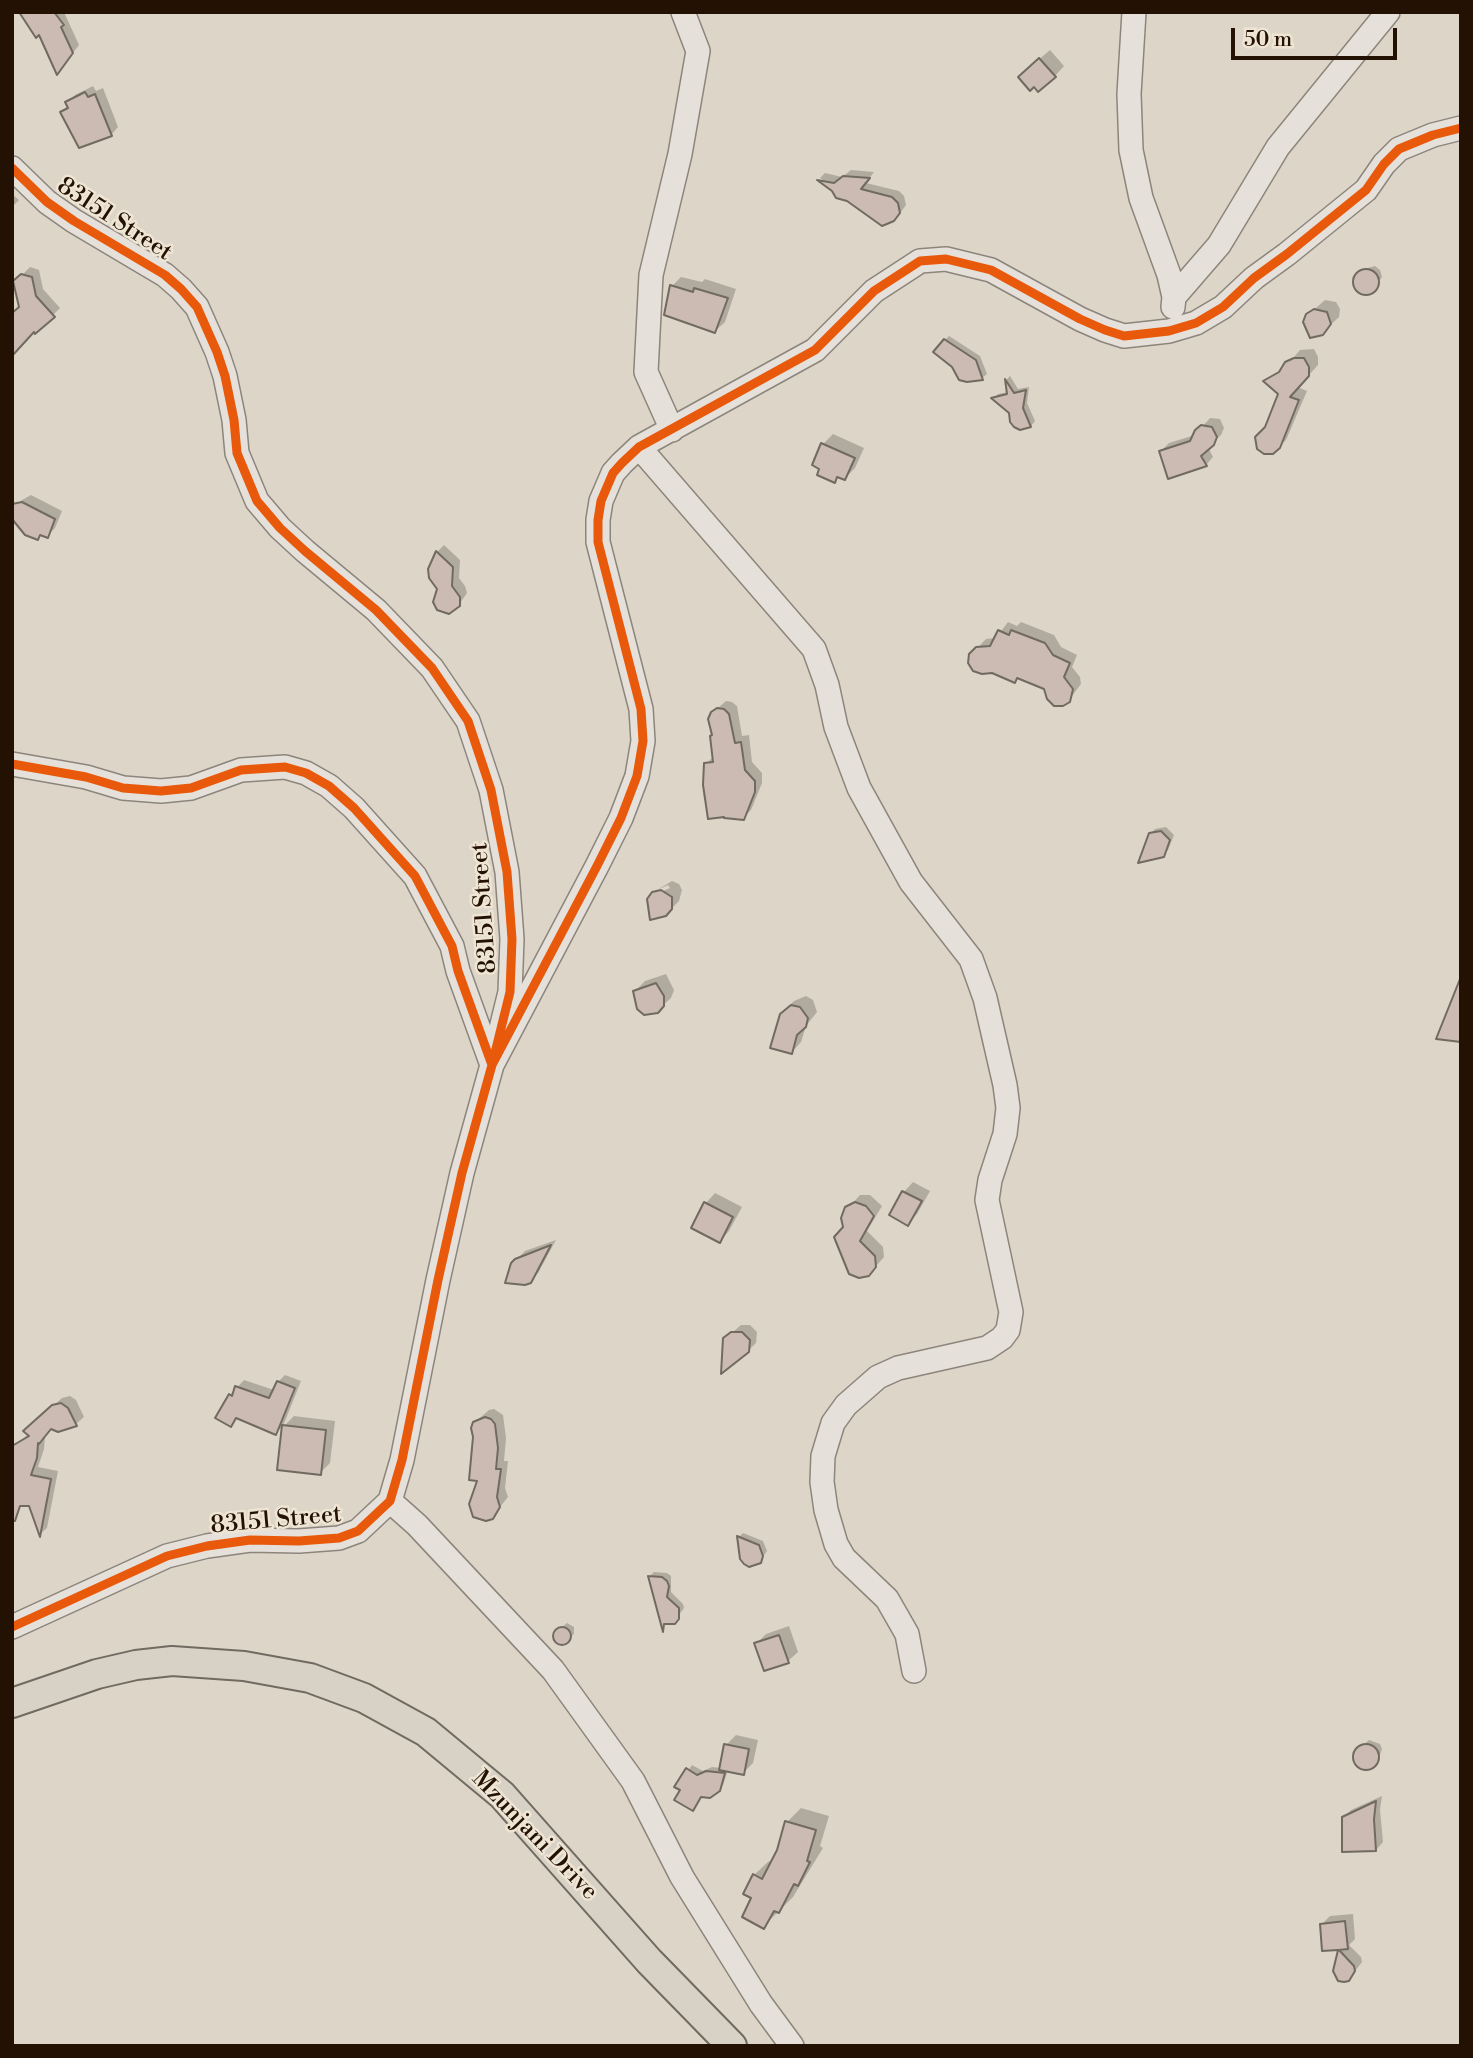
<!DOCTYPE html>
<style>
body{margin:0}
#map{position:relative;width:1473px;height:2058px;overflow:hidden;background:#ddd5c7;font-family:"Libre Bodoni",serif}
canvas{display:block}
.frame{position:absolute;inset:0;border:14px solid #231204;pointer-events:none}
.scale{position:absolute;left:1231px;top:28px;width:166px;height:32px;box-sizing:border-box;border:4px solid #231204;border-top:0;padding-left:9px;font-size:21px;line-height:24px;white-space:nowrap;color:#231204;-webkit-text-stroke:5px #eee5d5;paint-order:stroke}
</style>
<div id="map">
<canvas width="1473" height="2058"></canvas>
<div class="frame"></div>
<div class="scale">50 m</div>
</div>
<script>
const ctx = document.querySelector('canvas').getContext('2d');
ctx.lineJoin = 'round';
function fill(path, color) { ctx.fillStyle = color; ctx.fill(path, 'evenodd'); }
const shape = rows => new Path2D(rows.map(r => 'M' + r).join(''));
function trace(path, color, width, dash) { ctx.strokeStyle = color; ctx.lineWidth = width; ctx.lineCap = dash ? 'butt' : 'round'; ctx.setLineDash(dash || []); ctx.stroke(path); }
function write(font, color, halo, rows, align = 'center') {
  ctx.font = font + ' "Libre Bodoni",serif'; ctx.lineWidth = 5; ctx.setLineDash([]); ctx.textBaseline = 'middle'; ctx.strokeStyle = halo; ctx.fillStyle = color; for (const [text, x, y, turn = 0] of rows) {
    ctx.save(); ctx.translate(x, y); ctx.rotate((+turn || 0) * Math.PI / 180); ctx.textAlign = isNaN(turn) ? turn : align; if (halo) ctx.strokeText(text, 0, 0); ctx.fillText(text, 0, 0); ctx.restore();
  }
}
fill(shape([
 [21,12,64,12,79,45,58,72,40,32],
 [1050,50,1064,66,1055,76,1030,67],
 [93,86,96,91,103,88,118,127,111,135,63,112,75,95],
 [851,170,874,172,866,183,899,191,904,196,906,205,901,212,893,220,834,189,820,178,825,173,842,177],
 [12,194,19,200,12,207],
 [1375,266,1380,270,1382,277,1371,292,1364,293,1356,287,1355,280,1364,269],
 [30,267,39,270,43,289,60,308,53,315,21,308,15,282],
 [681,277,702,282,705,279,736,289,725,322,715,331,672,286],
 [1325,300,1336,302,1340,309,1339,317,1322,333,1308,315],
 [949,336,980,356,987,374,982,378,945,340],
 [1314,349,1318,357,1318,365,1298,387,1307,391,1286,440,1276,450,1256,441,1258,433,1268,424,1280,393,1266,381,1287,365,1300,350],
 [1010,376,1018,389,1029,387,1027,403,1035,421,1031,426,1017,427,1010,412,994,398,998,394,1008,392,1007,379],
 [1210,418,1220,419,1224,428,1221,435,1208,447,1213,457,1206,465,1161,451,1169,443,1195,435],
 [833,434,864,448,855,468,845,478,839,476,834,481,823,444],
 [31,495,62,511,55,528,47,536,14,508,22,500],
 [444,545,460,560,459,578,465,586,467,593,456,609,439,589,437,552],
 [1008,622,1017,626,1021,622,1054,635,1061,647,1077,655,1072,667,1080,677,1081,684,1069,700,1018,677,1015,681,971,655,986,639,996,638],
 [726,701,732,702,737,706,742,736,749,735,752,762,762,773,762,783,751,810,743,818,706,764,714,756,712,713],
 [1166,827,1174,835,1168,850,1163,855,1150,834,1155,829],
 [672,881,679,884,682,890,679,901,668,912,651,896,656,891,656,894,670,888,668,885,657,890],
 [666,974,674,990,671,998,660,1008,635,991,645,981],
 [806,996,813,1000,817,1012,806,1026,801,1042,792,1052,784,1011,794,1001],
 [913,1182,930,1191,917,1214,908,1223,891,1214,904,1192],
 [715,1193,742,1207,729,1231,720,1241,706,1203],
 [860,1195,870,1195,882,1206,867,1231,883,1247,884,1257,868,1275,845,1227,851,1205],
 [556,1240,538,1273,530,1281,512,1264,525,1251],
 [741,1325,750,1325,757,1332,756,1343,748,1351,725,1339],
 [285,1375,301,1381,283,1426,276,1433,238,1417,231,1425,230,1395,244,1380,274,1390,278,1382],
 [70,1396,76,1400,84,1417,76,1424,58,1430,52,1428,45,1437,44,1449,38,1467,58,1471,47,1528,40,1534,12,1447,29,1434,33,1424,62,1398],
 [494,1409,503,1415,506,1438,504,1461,508,1461,505,1488,508,1497,492,1517,479,1479,474,1423,489,1410],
 [294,1416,335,1421,330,1463,320,1473,284,1426],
 [743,1533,763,1541,767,1551,760,1561,739,1537],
 [654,1572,667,1573,671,1576,671,1592,683,1604,684,1608,674,1622,667,1622,663,1628,650,1576],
 [567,1623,574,1627,574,1634,562,1644,559,1643,555,1636,555,1633],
 [789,1626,798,1652,788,1661,756,1644,766,1634],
 [736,1735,758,1740,753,1763,743,1773,728,1770,723,1785,718,1790,702,1795,692,1809,683,1790,677,1786,692,1765,703,1771,712,1767,721,1768,726,1745],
 [1369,1740,1380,1744,1382,1749,1378,1760,1365,1769,1357,1764,1355,1753],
 [1382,1796,1380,1810,1383,1842,1376,1850,1344,1817,1351,1810],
 [801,1808,829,1816,820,1846,823,1848,793,1897,764,1926,754,1898,754,1875,769,1861,772,1863,778,1850,787,1822],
 [1353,1914,1355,1939,1349,1945,1361,1957,1362,1962,1349,1979,1334,1971,1341,1948,1322,1924,1330,1916]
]), '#0003');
const building = shape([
 [19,12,54,12,64,25,61,27,73,53,57,75,39,35,36,38,19,12],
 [1039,58,1056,77,1038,92,1034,87,1030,91,1018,77,1039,58],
 [85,92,88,97,95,94,112,136,79,148,60,112,68,108,65,102,85,92],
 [843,176,870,178,861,189,892,197,898,203,900,213,894,221,882,226,847,201,836,198,832,191,817,180,834,183,843,176],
 '1353 282a13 13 0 1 1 26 0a13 13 0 1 1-26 0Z',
 [21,274,32,277,36,296,55,317,35,334,34,332,12,356,12,313,19,307,13,281,21,274],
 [670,285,693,292,694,288,728,298,715,333,664,315,670,285],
 [1314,309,1327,312,1331,324,1323,335,1310,338,1303,322,1306,314,1314,309],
 [944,339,976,360,983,380,967,382,959,380,952,367,933,352,944,339],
 [1294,358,1304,358,1309,367,1309,376,1290,397,1299,400,1280,448,1273,454,1264,454,1257,449,1255,437,1265,427,1278,394,1263,381,1279,372,1285,362,1294,358],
 [1005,379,1014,393,1026,390,1023,408,1031,427,1020,430,1014,427,1010,422,1009,413,991,398,1007,394,1005,379],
 [1201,425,1212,427,1217,437,1214,445,1201,456,1207,466,1168,479,1159,451,1190,441,1195,430,1201,425],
 [821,443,855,458,845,480,837,477,835,483,817,475,819,469,812,465,821,443],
 [22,502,55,519,48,538,40,535,38,540,25,535,12,519,12,504,22,502],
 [436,551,453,567,452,586,460,597,460,606,449,614,437,610,433,602,437,589,429,578,428,569,436,551],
 [998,630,1009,635,1011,630,1045,643,1053,655,1070,663,1064,677,1073,689,1070,702,1063,706,1054,706,1047,699,1044,689,1017,678,1015,683,992,673,982,674,973,671,968,663,969,654,976,647,990,646,998,630],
 [717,708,724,709,729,714,735,743,741,742,745,770,755,781,755,792,744,820,724,818,724,817,708,819,703,785,704,763,713,762,710,736,712,735,708,719,711,712,717,708],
 [1161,831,1170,840,1164,857,1138,863,1149,833,1161,831],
 [661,890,672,897,672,909,666,916,650,920,647,899,652,892,661,890],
 [1460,979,1461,1042,1436,1039,1460,979],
 [656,983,664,996,664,1006,658,1013,644,1015,637,1009,633,991,656,983],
 [791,1005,800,1007,808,1018,806,1027,797,1035,792,1054,770,1048,780,1014,791,1005],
 [902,1191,922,1201,908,1226,889,1215,902,1191],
 [704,1202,733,1217,720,1243,691,1228,704,1202],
 [855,1202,866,1206,874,1216,860,1241,875,1256,876,1267,869,1276,859,1278,849,1274,834,1237,843,1227,841,1218,845,1207,855,1202],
 [551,1245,531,1283,525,1285,505,1283,511,1263,515,1259,551,1245],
 [731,1332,742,1332,750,1340,749,1352,721,1374,723,1338,731,1332],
 [277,1381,295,1388,276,1435,236,1418,231,1427,215,1418,229,1394,232,1396,235,1386,269,1398,277,1381],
 [61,1403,68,1408,77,1426,58,1432,51,1429,39,1444,38,1443,37,1458,31,1475,51,1479,40,1537,29,1506,20,1506,15,1521,12,1521,12,1446,29,1436,23,1431,52,1405,61,1403],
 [485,1417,491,1419,495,1424,498,1448,496,1469,501,1469,497,1497,500,1507,493,1519,486,1521,473,1517,469,1504,477,1481,469,1480,473,1437,471,1428,473,1422,485,1417],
 [282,1425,326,1430,321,1475,277,1470,282,1425],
 [737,1536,759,1545,763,1556,761,1563,749,1567,744,1564,740,1559,737,1536],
 [648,1576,662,1577,667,1581,669,1586,667,1597,679,1608,679,1619,675,1624,664,1624,663,1632,648,1576],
 '553 1636a9 9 0 1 1 18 0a9 9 0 1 1-18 0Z',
 [779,1635,789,1663,764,1671,754,1643,779,1635],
 [724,1744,749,1749,744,1775,719,1770,724,1744],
 '1353 1757a13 13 0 1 1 26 0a13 13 0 1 1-26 0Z',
 [686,1768,697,1775,706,1771,725,1773,720,1791,710,1798,701,1797,693,1811,674,1800,680,1790,674,1787,686,1768],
 [1376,1801,1374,1819,1376,1851,1342,1852,1342,1817,1376,1801],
 [785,1821,816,1830,807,1861,810,1862,798,1886,794,1884,779,1913,774,1911,764,1929,742,1917,751,1898,743,1894,753,1874,762,1879,777,1850,785,1821],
 [1345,1921,1348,1949,1339,1950,1354,1966,1355,1971,1349,1981,1344,1982,1338,1981,1333,1971,1338,1950,1322,1951,1320,1924,1345,1921]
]);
fill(building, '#cbbbb2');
trace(building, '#716a61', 2);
const minor = shape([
 [1134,12,1129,94,1131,150,1141,198,1169,275,1174,297,1173,307],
 [12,168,47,202,74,221,165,275,181,289,197,307,217,352,225,376,234,420,237,453,257,501,280,528,305,551,376,610,432,668,468,721,491,790,507,872,512,939,510,992,492,1065,462,1173,438,1280,402,1460,390,1501,358,1531,339,1538,299,1541,250,1540,207,1546,167,1556,12,1627],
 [1174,297,1219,245,1278,147,1388,12],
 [672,430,646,372,651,275,680,154,698,51,683,12],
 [639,447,814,649,827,685,836,727,859,788,911,882,971,959,985,998,1005,1085,1008,1108,1005,1134,990,1180,987,1200,1011,1312,1008,1330,1002,1338,987,1348,898,1368,878,1377,846,1405,833,1423,823,1456,822,1482,826,1510,836,1544,844,1558,887,1599,907,1634,914,1671],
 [12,764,86,777,123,788,161,791,191,788,241,770,285,767,306,773,329,786,354,808,415,876,452,946,458,971,492,1065,597,866,621,818,637,776,643,741,641,709,598,542,598,520,601,501,613,473,622,463,639,447,815,350,874,291,920,261,946,259,991,270,1080,319,1105,330,1124,336,1169,331,1196,323,1223,307,1254,278,1287,254,1366,190,1384,164,1399,149,1433,135,1461,128],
 [390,1501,417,1525,553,1670,633,1781,682,1877,761,2004,792,2046]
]);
const major = shape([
 [12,1703,97,1674,136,1665,172,1661,244,1666,310,1678,364,1698,426,1732,502,1795,649,1961,732,2046]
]);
trace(minor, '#8c857c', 26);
trace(major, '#716a61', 32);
trace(minor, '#e5e1da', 23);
trace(major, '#d8d1c5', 28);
trace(shape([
 [12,168,47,202,74,221,165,275,181,289,197,307,217,352,225,376,234,420,237,453,257,501,280,528,305,551,376,610,432,668,468,721,491,790,507,872,512,939,510,992,492,1065,462,1173,438,1280,402,1460,390,1501,358,1531,339,1538,299,1541,250,1540,207,1546,167,1556,12,1627],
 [12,764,86,777,123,788,161,791,191,788,241,770,285,767,306,773,329,786,354,808,415,876,452,946,458,971,492,1065,597,866,621,818,637,776,643,741,641,709,598,542,598,520,601,501,613,473,622,463,639,447,815,350,874,291,920,261,946,259,991,270,1080,319,1105,330,1124,336,1169,331,1196,323,1223,307,1254,278,1287,254,1366,190,1384,164,1399,149,1433,135,1461,128]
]), '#e8590c', 9);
write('24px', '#231204', '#eee5d5', [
 ["83151 Street",114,220,33],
 ["83151 Street",485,908,-94],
 ["83151 Street",276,1521,-5],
 ["Mzunjani Drive",534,1836,46]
]);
</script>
